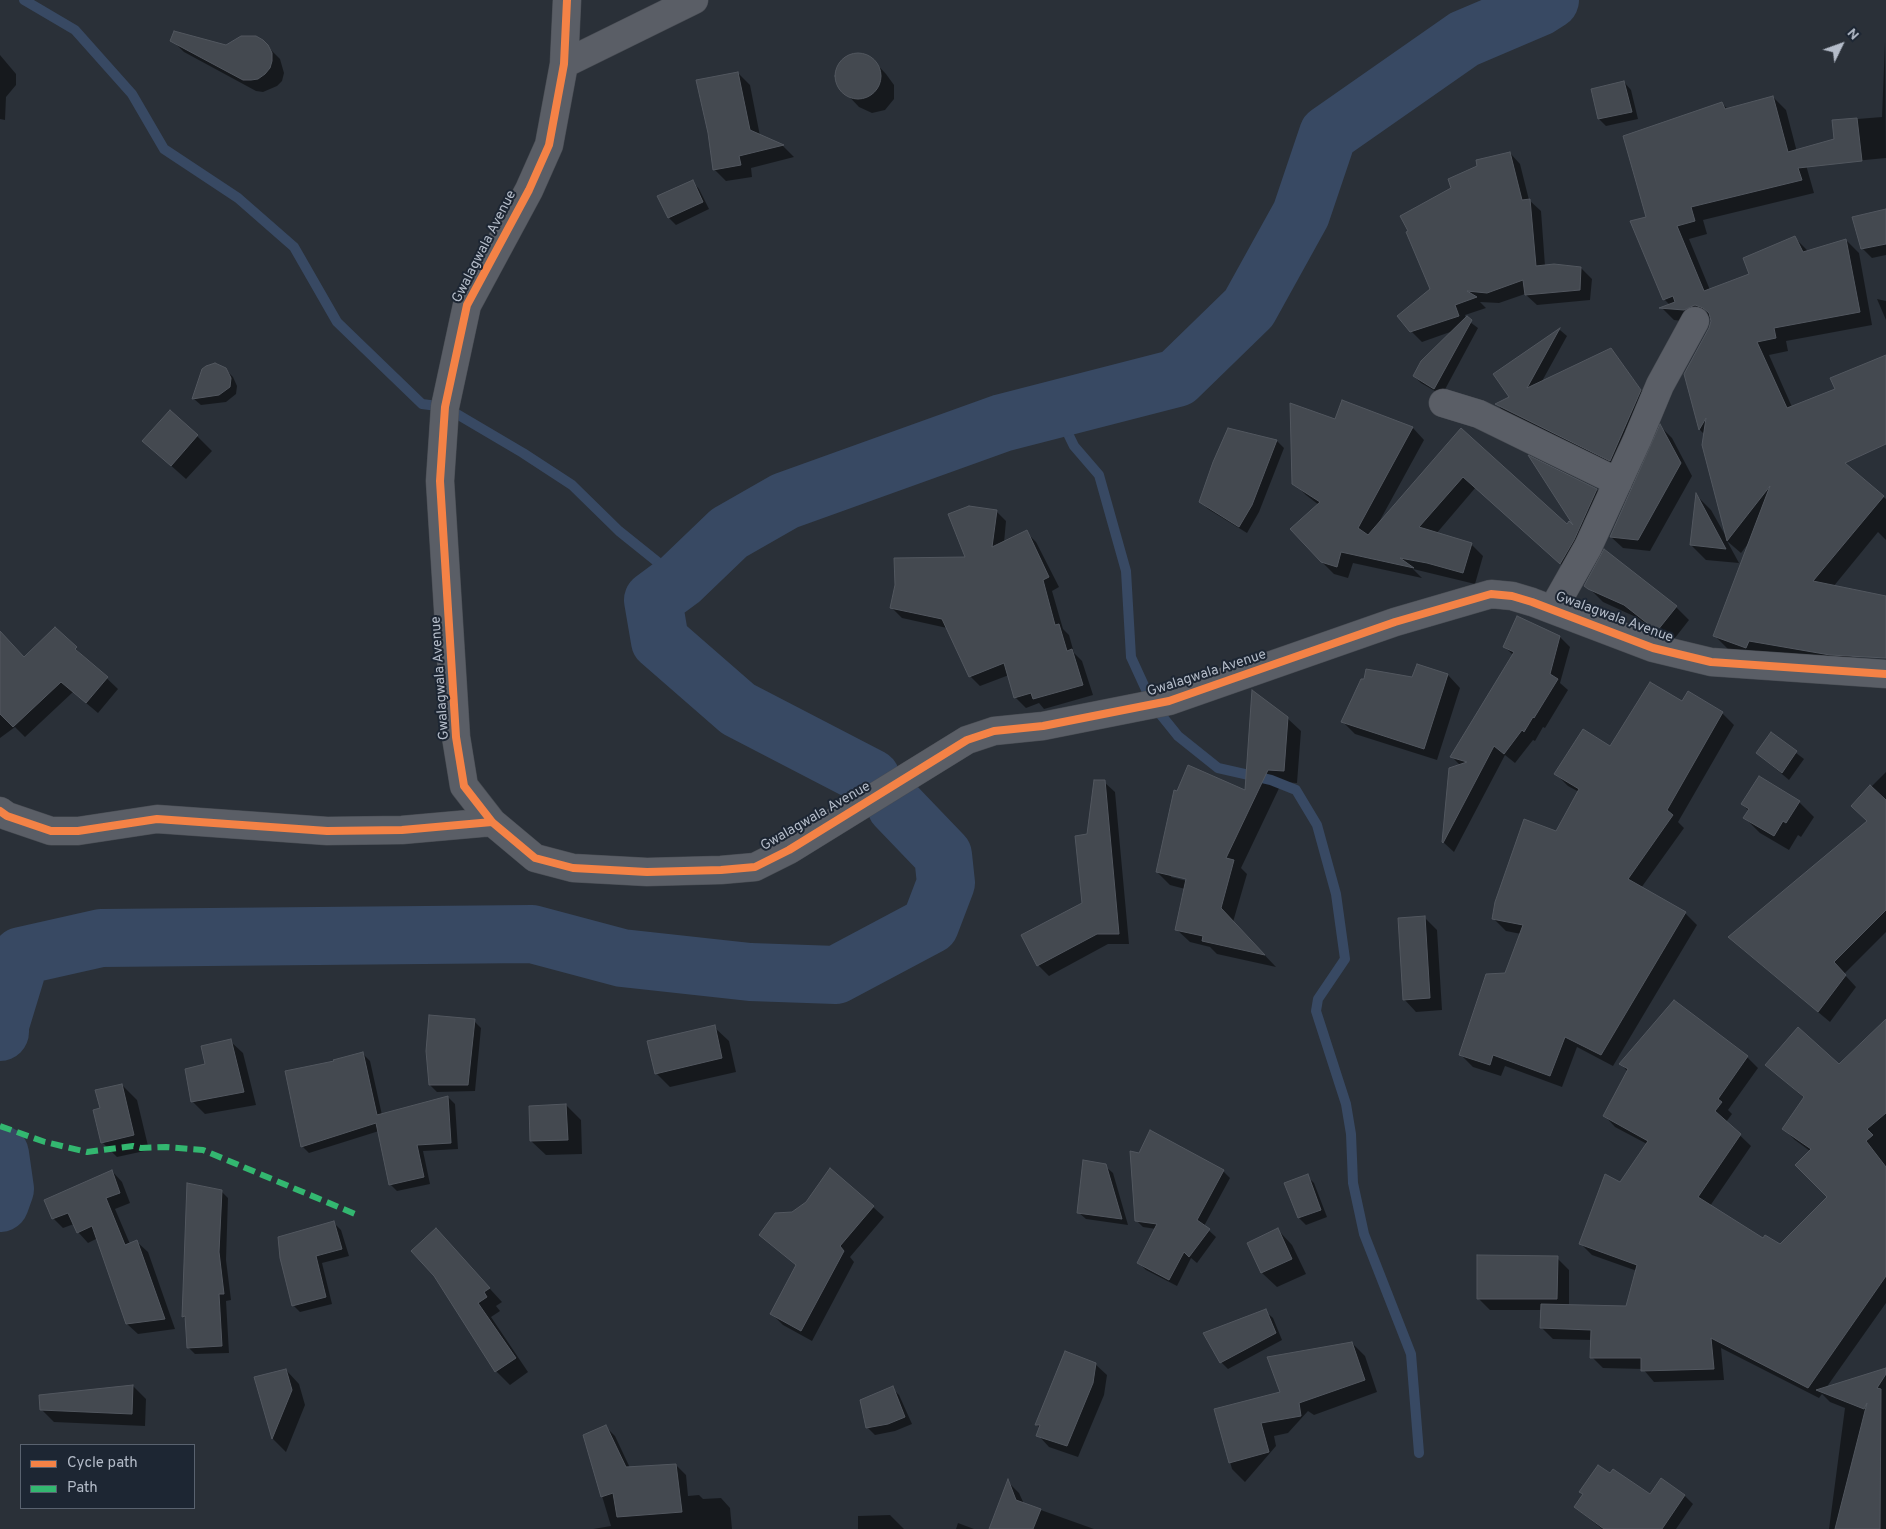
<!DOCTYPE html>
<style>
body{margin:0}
#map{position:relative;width:1886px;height:1529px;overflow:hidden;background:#2a3038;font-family:Overpass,sans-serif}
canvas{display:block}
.legend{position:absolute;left:20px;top:1444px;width:175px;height:65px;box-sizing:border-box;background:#1d2633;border:1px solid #59626f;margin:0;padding:6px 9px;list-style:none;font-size:15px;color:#b4bcc9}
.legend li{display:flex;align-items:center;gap:10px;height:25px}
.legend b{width:25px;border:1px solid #59626f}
.north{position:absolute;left:1816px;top:20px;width:50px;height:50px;-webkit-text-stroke:4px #1d2633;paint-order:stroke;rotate:48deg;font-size:14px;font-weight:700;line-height:20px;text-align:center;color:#b4bcc9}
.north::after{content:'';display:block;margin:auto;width:18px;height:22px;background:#b4bcc9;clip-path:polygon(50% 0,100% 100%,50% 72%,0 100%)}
</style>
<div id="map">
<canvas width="1886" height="1529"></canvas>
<ul class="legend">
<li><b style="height:6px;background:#f48246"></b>Cycle path</li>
<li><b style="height:6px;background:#33b770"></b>Path</li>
</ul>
<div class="north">N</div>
</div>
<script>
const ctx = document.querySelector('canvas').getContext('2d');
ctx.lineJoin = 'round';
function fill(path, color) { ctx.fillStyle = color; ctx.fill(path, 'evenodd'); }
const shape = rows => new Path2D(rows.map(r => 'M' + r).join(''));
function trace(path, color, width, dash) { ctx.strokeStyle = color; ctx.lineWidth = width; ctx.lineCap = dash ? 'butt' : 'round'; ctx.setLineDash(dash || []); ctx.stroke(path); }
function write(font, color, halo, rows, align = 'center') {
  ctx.font = font + ' Overpass,sans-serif'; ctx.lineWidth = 4; ctx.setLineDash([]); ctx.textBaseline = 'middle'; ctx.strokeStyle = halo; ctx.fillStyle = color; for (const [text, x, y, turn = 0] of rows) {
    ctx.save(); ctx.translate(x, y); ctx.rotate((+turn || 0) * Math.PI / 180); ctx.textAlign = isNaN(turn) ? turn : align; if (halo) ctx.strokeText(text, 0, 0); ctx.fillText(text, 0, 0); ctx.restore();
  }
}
fill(shape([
 [172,40,227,46,262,41,280,59,284,73,282,81,277,86,263,92,256,91,184,52],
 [1885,42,1886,158,1844,162,1833,121,1882,117],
 [857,54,871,58,886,74,894,85,894,99,885,110,872,113,859,107,839,86,835,75,843,59],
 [0,55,16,74,16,85,6,97,5,120,0,119],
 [738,73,750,85,760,136,783,146,794,157,751,168,752,177,726,181,714,169],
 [1624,82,1631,90,1638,119,1606,126,1599,119],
 [1773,97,1786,110,1798,156,1806,165,1814,193,1703,220,1707,234,1689,239,1710,290,1750,275,1795,238,1808,251,1846,240,1859,253,1872,325,1786,341,1788,351,1769,355,1792,407,1836,390,1886,356,1886,441,1841,462,1886,499,1886,540,1878,532,1833,587,1886,597,1886,654,1835,642,1865,668,1759,660,1728,649,1715,636,1750,541,1741,553,1727,541,1739,563,1706,560,1691,545,1697,496,1711,510,1728,540,1704,445,1705,435,1700,430,1685,374,1710,329,1711,319,1709,318,1698,323,1674,320,1662,308,1670,305,1664,299,1647,218,1721,103,1728,109],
 [1510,153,1520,164,1529,200,1541,211,1545,266,1581,268,1592,279,1590,300,1537,305,1525,294,1499,303,1480,302,1486,308,1465,315,1466,319,1478,328,1442,395,1421,383,1414,376,1453,331,1422,342,1411,331,1432,290,1453,188],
 [692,181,699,189,709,209,676,225,669,218],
 [1886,210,1886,255,1872,258,1862,248],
 [1877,299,1886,301,1886,320],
 [1560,330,1567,336,1541,383,1610,349,1617,357,1647,398,1618,467,1503,411,1497,404,1511,397,1495,375],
 [225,369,233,377,237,386,236,394,226,402,201,405,194,399],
 [1343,401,1413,428,1424,440,1378,524,1461,430,1566,525,1577,529,1532,459,1597,490,1608,502,1573,575,1476,487,1436,534,1471,544,1483,556,1475,584,1413,569,1422,578,1353,563,1348,578,1334,574,1322,562,1319,505,1306,495,1294,483,1336,421],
 [1661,427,1672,438,1692,476,1650,551,1623,548,1611,537],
 [1229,430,1277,441,1284,448,1259,512,1247,533,1208,509,1201,502],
 [197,436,212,451,186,479,159,455],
 [996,511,1006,521,1004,543,1026,532,1036,542,1059,587,1052,591,1063,629,1069,635,1074,653,1082,661,1093,695,1044,709,1039,703,1026,708,1015,697,1009,675,980,686,970,676,947,628,902,618,892,608,966,558],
 [1586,585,1676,607,1689,620,1671,643,1638,618,1603,602],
 [55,629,118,689,98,713,73,692,25,737,15,727,0,738,0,650,24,658],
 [1560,637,1570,647,1560,683,1568,690,1545,728,1543,727,1535,741,1533,740,1515,763,1505,755,1454,852,1443,842,1461,766,1452,757,1513,655,1505,647],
 [1418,665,1448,675,1460,688,1437,760,1355,734,1343,722,1413,678],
 [1682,703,1722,713,1734,725,1678,822,1684,828,1641,888,1685,913,1697,925,1613,1066,1577,1047,1562,1087,1505,1066,1501,1076,1473,1067,1461,1055,1506,974,1521,934,1506,931,1494,919,1557,832,1579,792,1568,786,1556,774,1610,748],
 [1287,718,1301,731,1297,783,1282,782,1241,868,1247,874,1233,922,1276,967,1217,954,1210,947,1190,942,1176,929,1185,889,1170,885,1157,872,1246,791],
 [1171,875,1192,880,1191,882,1171,877],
 [1771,734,1804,759,1789,780,1757,753],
 [1886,772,1886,932,1844,974,1856,987,1830,1022,1741,948,1869,822,1852,806],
 [1104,782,1115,792,1129,944,1108,944,1049,976,1038,965,1083,904,1088,836],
 [1799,802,1814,817,1801,837,1798,835,1789,850,1760,833,1745,818,1749,811,1742,804],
 [1424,917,1437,930,1442,1010,1416,1012,1404,999],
 [1674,1002,1747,1057,1758,1068,1728,1110,1732,1114,1726,1122,1751,1146,1710,1206,1764,1240,1780,1245,1829,1197,1810,1151,1795,1140,1784,1129,1804,1098,1767,1065,1839,1065,1886,1021,1886,1303,1826,1388,1886,1369,1886,1529,1829,1529,1845,1408,1830,1402,1822,1394,1819,1398,1721,1348,1724,1380,1654,1382,1643,1369,1603,1368,1592,1357,1592,1340,1553,1339,1542,1328,1542,1310,1490,1310,1478,1298,1557,1258,1569,1270,1569,1306,1627,1308,1637,1271,1592,1255,1581,1244,1647,1144,1615,1127,1604,1115,1628,1072,1621,1064],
 [474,1021,481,1028,475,1091,437,1092,430,1085],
 [714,1027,729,1041,736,1072,670,1087,656,1073],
 [230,1041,243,1053,256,1105,205,1114,193,1102,186,1070,206,1065],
 [363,1054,370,1061,382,1115,448,1097,455,1104,458,1149,423,1151,430,1184,397,1191,390,1184,379,1131,309,1153,302,1146,335,1062],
 [122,1085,137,1100,149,1150,117,1157,102,1142,101,1109],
 [566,1105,581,1120,582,1154,546,1155,531,1141],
 [1105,1166,1113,1173,1128,1225,1086,1219,1078,1212],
 [112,1171,122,1182,130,1203,115,1209,130,1244,137,1242,148,1252,175,1329,138,1334,127,1324,98,1238,88,1243,78,1232,74,1224,63,1228,53,1218],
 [1223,1171,1230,1178,1204,1226,1216,1237,1197,1263,1191,1258,1177,1286,1146,1270,1139,1263,1156,1229,1143,1227,1136,1220],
 [1307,1176,1314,1183,1327,1217,1306,1225,1299,1218],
 [221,1191,228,1198,226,1260,231,1300,226,1301,229,1353,195,1354,188,1347,186,1320,183,1316],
 [873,1207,884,1217,850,1257,854,1262,812,1341,783,1325,772,1314,797,1266,761,1235],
 [334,1223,341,1230,349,1256,322,1263,332,1304,300,1312,293,1305,281,1258],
 [436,1230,502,1302,496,1306,500,1311,491,1317,528,1372,510,1385,496,1371,435,1276],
 [1278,1230,1292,1245,1306,1274,1277,1287,1262,1273,1249,1244],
 [1265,1311,1273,1318,1282,1340,1228,1369,1221,1362],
 [1352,1343,1365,1356,1377,1392,1314,1415,1308,1411,1288,1433,1274,1436,1276,1446,1245,1482,1232,1469,1216,1410,1282,1393],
 [1095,1364,1107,1375,1104,1395,1078,1457,1049,1447,1038,1435,1040,1428,1036,1424],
 [286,1370,299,1384,305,1405,286,1452,273,1439,256,1378],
 [133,1386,146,1399,145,1426,54,1422,41,1409],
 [892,1388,899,1395,912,1424,895,1431,875,1435,868,1428,862,1400],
 [605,1426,615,1436,630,1468,676,1465,686,1475,688,1496,699,1495,703,1499,721,1498,730,1508,732,1529,593,1529,611,1526,584,1436],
 [1611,1475,1650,1495,1683,1494,1693,1504,1676,1529,1602,1529,1575,1507],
 [1008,1482,1019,1493,1024,1504,1094,1529,991,1529],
 [890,1515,904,1529,858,1529,858,1516],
 [958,1523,974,1529,956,1529]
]), '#0007');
trace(shape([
 [24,0,75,30,132,94,164,149,238,198,294,247,337,322,422,404,445,407,523,453,572,485,619,531,680,580],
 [1056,409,1074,446,1099,475,1126,571,1131,657,1153,705,1178,736,1218,768,1271,780,1296,790,1317,825,1336,894,1345,959,1318,999,1316,1011,1346,1104,1351,1134,1353,1183,1364,1234,1411,1354,1419,1453]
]), '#384963', 10);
trace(shape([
 [871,778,738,709,660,641,653,600,680,580,729,533,785,501,1002,423,1177,378,1249,308,1301,214,1328,134,1464,39,1539,7,1550,0],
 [0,1032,0,1025,21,956,101,938,532,934,622,958,750,972,836,975,930,925,946,883,943,855,896,806],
 [0,1154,5,1189,0,1203]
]), '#384963', 58);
const building = shape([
 [174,31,226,45,241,36,256,36,263,40,268,45,272,53,272,61,270,68,265,74,258,79,251,80,243,80,170,41,174,31],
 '835 76a23 23 0 1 1 46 0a23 23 0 1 1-46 0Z',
 [738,72,750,130,784,145,739,156,741,165,713,170,708,133,696,80,738,72],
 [1624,81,1632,112,1598,119,1591,89,1624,81],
 [1773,96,1788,152,1834,139,1832,120,1857,118,1862,161,1798,168,1802,180,1691,207,1695,221,1677,226,1704,291,1749,274,1743,258,1795,236,1803,252,1846,239,1860,312,1774,328,1776,338,1757,342,1787,408,1835,389,1830,378,1886,355,1886,444,1845,463,1884,496,1813,581,1886,596,1886,658,1830,655,1749,641,1746,648,1713,636,1770,486,1727,541,1702,445,1706,418,1699,430,1684,374,1709,328,1711,321,1709,313,1703,308,1695,305,1684,310,1659,308,1675,302,1673,296,1663,300,1630,221,1646,217,1623,136,1722,102,1725,109,1773,96],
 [1510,152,1522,200,1530,199,1536,266,1554,264,1581,267,1580,290,1525,295,1523,280,1487,293,1467,291,1477,297,1455,305,1459,316,1410,332,1397,316,1430,289,1406,232,1408,231,1400,216,1451,188,1448,179,1477,166,1476,160,1510,152],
 [693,180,703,202,668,218,657,196,693,180],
 [1886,209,1886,244,1861,249,1852,217,1886,209],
 [1467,316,1472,320,1434,389,1413,376,1421,361,1467,316],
 [1560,328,1527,388,1611,348,1641,390,1610,461,1495,404,1509,397,1493,374,1560,328],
 [215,363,226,368,231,378,230,387,219,395,192,399,202,369,206,366,215,363],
 [1342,400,1413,427,1358,528,1368,535,1461,428,1567,524,1569,521,1573,525,1528,455,1597,489,1574,540,1560,564,1463,477,1419,527,1472,543,1463,573,1427,563,1400,558,1414,568,1341,552,1337,567,1321,562,1290,529,1320,502,1292,484,1290,403,1335,419,1342,400],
 [170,410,198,435,171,466,142,441,170,410],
 [1660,424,1681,463,1638,540,1610,537,1660,424],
 [1228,428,1277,440,1252,505,1239,527,1199,502,1213,462,1228,428],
 [1696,493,1726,549,1690,545,1696,493],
 [969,506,997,510,992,547,1027,530,1049,577,1043,580,1055,625,1059,624,1067,651,1072,649,1083,685,1033,699,1031,693,1014,698,1004,663,969,677,942,619,890,608,895,585,894,558,965,557,948,514,969,506],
 [1604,549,1677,606,1657,631,1624,605,1588,589,1584,586,1604,549],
 [1517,616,1560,636,1550,674,1558,679,1534,718,1533,717,1524,732,1522,730,1504,754,1494,746,1443,843,1442,842,1449,768,1467,762,1450,757,1514,652,1503,647,1517,616],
 [55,627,77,647,75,649,108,677,86,703,61,682,13,727,0,714,0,631,24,657,55,627],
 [1417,664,1448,674,1424,749,1341,722,1361,679,1364,679,1366,669,1412,677,1417,664],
 [1650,682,1682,701,1688,691,1723,712,1667,810,1673,815,1628,879,1686,912,1601,1055,1565,1037,1550,1076,1493,1055,1490,1065,1459,1055,1486,974,1505,973,1523,925,1492,919,1495,902,1524,819,1556,831,1579,789,1554,774,1583,729,1610,746,1650,682],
 [1252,690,1288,717,1284,771,1268,770,1226,858,1234,860,1221,908,1265,955,1202,941,1203,936,1175,930,1186,879,1156,872,1174,790,1177,791,1188,765,1245,790,1252,690],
 [1771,732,1797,751,1782,773,1756,753,1771,732],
 [1759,776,1800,801,1786,823,1783,821,1774,836,1743,818,1749,809,1741,804,1759,776],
 [1094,780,1105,780,1119,934,1097,934,1037,966,1021,935,1082,903,1075,836,1087,834,1094,780],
 [1870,785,1886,800,1886,910,1834,962,1846,975,1818,1012,1728,937,1867,821,1851,806,1870,785],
 [1425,916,1430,998,1403,1000,1398,918,1425,916],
 [1674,1000,1748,1056,1718,1099,1722,1102,1715,1111,1741,1134,1698,1197,1763,1238,1765,1235,1780,1244,1827,1197,1795,1165,1811,1149,1782,1129,1804,1097,1765,1065,1798,1027,1839,1064,1886,1019,1886,1113,1867,1129,1873,1135,1866,1141,1886,1167,1886,1276,1808,1388,1711,1338,1714,1369,1641,1371,1641,1358,1590,1358,1591,1330,1540,1328,1541,1304,1626,1306,1637,1265,1579,1244,1605,1174,1620,1182,1648,1141,1603,1116,1628,1069,1619,1064,1674,1000],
 [429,1015,475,1019,468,1085,429,1085,426,1051,429,1015],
 [715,1025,722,1058,655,1074,647,1041,715,1025],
 [231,1039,244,1092,191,1102,185,1069,205,1064,201,1046,231,1039],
 [363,1052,377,1115,448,1096,451,1143,417,1145,424,1177,389,1185,376,1123,301,1147,285,1071,334,1061,333,1060,363,1052],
 [122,1084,134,1135,101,1143,93,1110,100,1108,95,1090,122,1084],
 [566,1104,568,1140,530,1141,529,1106,566,1104],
 [1150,1130,1224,1170,1197,1220,1210,1229,1189,1257,1184,1252,1169,1280,1137,1263,1157,1224,1135,1221,1130,1151,1139,1153,1150,1130],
 [1083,1160,1106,1164,1122,1219,1077,1213,1083,1160],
 [830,1168,874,1206,840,1246,844,1251,801,1331,770,1314,796,1265,759,1235,775,1213,792,1212,806,1202,830,1168],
 [112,1170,120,1193,106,1198,125,1245,137,1240,165,1319,126,1324,92,1226,77,1233,68,1213,52,1219,44,1200,112,1170],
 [1308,1174,1321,1210,1298,1218,1284,1183,1308,1174],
 [187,1183,222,1190,219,1252,224,1294,219,1294,222,1346,187,1348,185,1316,182,1317,187,1183],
 [334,1221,342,1249,316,1256,326,1297,292,1306,280,1258,278,1237,334,1221],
 [436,1228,490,1288,484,1292,487,1297,478,1303,516,1358,495,1372,434,1276,411,1251,436,1228],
 [1278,1228,1292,1259,1261,1273,1247,1243,1278,1228],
 [1477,1255,1558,1256,1557,1299,1477,1299,1477,1255],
 [1266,1309,1276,1333,1220,1363,1203,1333,1266,1309],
 [1352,1342,1365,1380,1299,1403,1301,1416,1261,1423,1269,1452,1229,1463,1214,1409,1280,1392,1267,1357,1352,1342],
 [1065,1351,1096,1363,1093,1383,1067,1446,1036,1436,1040,1425,1035,1425,1065,1351],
 [1886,1368,1886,1374,1877,1388,1881,1389,1880,1529,1835,1529,1867,1403,1864,1409,1816,1390,1886,1368],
 [286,1369,292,1390,272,1439,254,1377,286,1369],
 [133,1385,132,1414,40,1410,39,1395,133,1385],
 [893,1386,905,1417,888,1424,866,1428,860,1400,893,1386],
 [606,1425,626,1467,676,1464,682,1512,617,1517,613,1493,601,1497,583,1435,606,1425],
 [1598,1465,1610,1473,1613,1469,1650,1494,1661,1478,1685,1495,1662,1529,1604,1529,1574,1507,1583,1494,1579,1492,1598,1465],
 [1008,1479,1016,1500,1041,1509,1033,1529,989,1529,1008,1479]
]);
fill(building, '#444950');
trace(building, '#52575f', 1);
const minor = shape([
 [567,0,564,64,549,145,529,190,467,305,445,407,440,481,456,737,464,786,492,822,535,858,573,868,647,872,721,870,755,867,789,850,967,740,994,731,1043,726,1169,701,1395,622,1491,594,1512,596,1532,602,1653,648,1711,662,1886,674],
 [564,64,694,0],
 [1443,403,1479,414,1618,482],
 [1553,609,1588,547,1637,440,1660,385,1695,321],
 [0,811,7,816,51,831,78,831,157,819,327,831,402,830,492,822]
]);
trace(minor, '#484c53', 29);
trace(minor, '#5a5e66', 28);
trace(shape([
 [0,1126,45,1142,87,1152,133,1146,141,1148,166,1147,203,1150,355,1214]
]), '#33b770', 6, [12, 6]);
trace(shape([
 [567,0,564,64,549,145,529,190,467,305,445,407,440,481,456,737,464,786,492,822,535,858,573,868,647,872,721,870,755,867,789,850,967,740,994,731,1043,726,1169,701,1395,622,1491,594,1512,596,1532,602,1653,648,1711,662,1886,674],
 [0,811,7,816,51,831,78,831,157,819,327,831,402,830,492,822]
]), '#f48246', 8);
write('14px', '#b4bcc9', '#1d2633', [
 ["Gwalagwala Avenue",485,247,-63],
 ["Gwalagwala Avenue",1614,618,20],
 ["Gwalagwala Avenue",1207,674,-18],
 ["Gwalagwala Avenue",441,678,-94],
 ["Gwalagwala Avenue",816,817,-30]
]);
</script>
